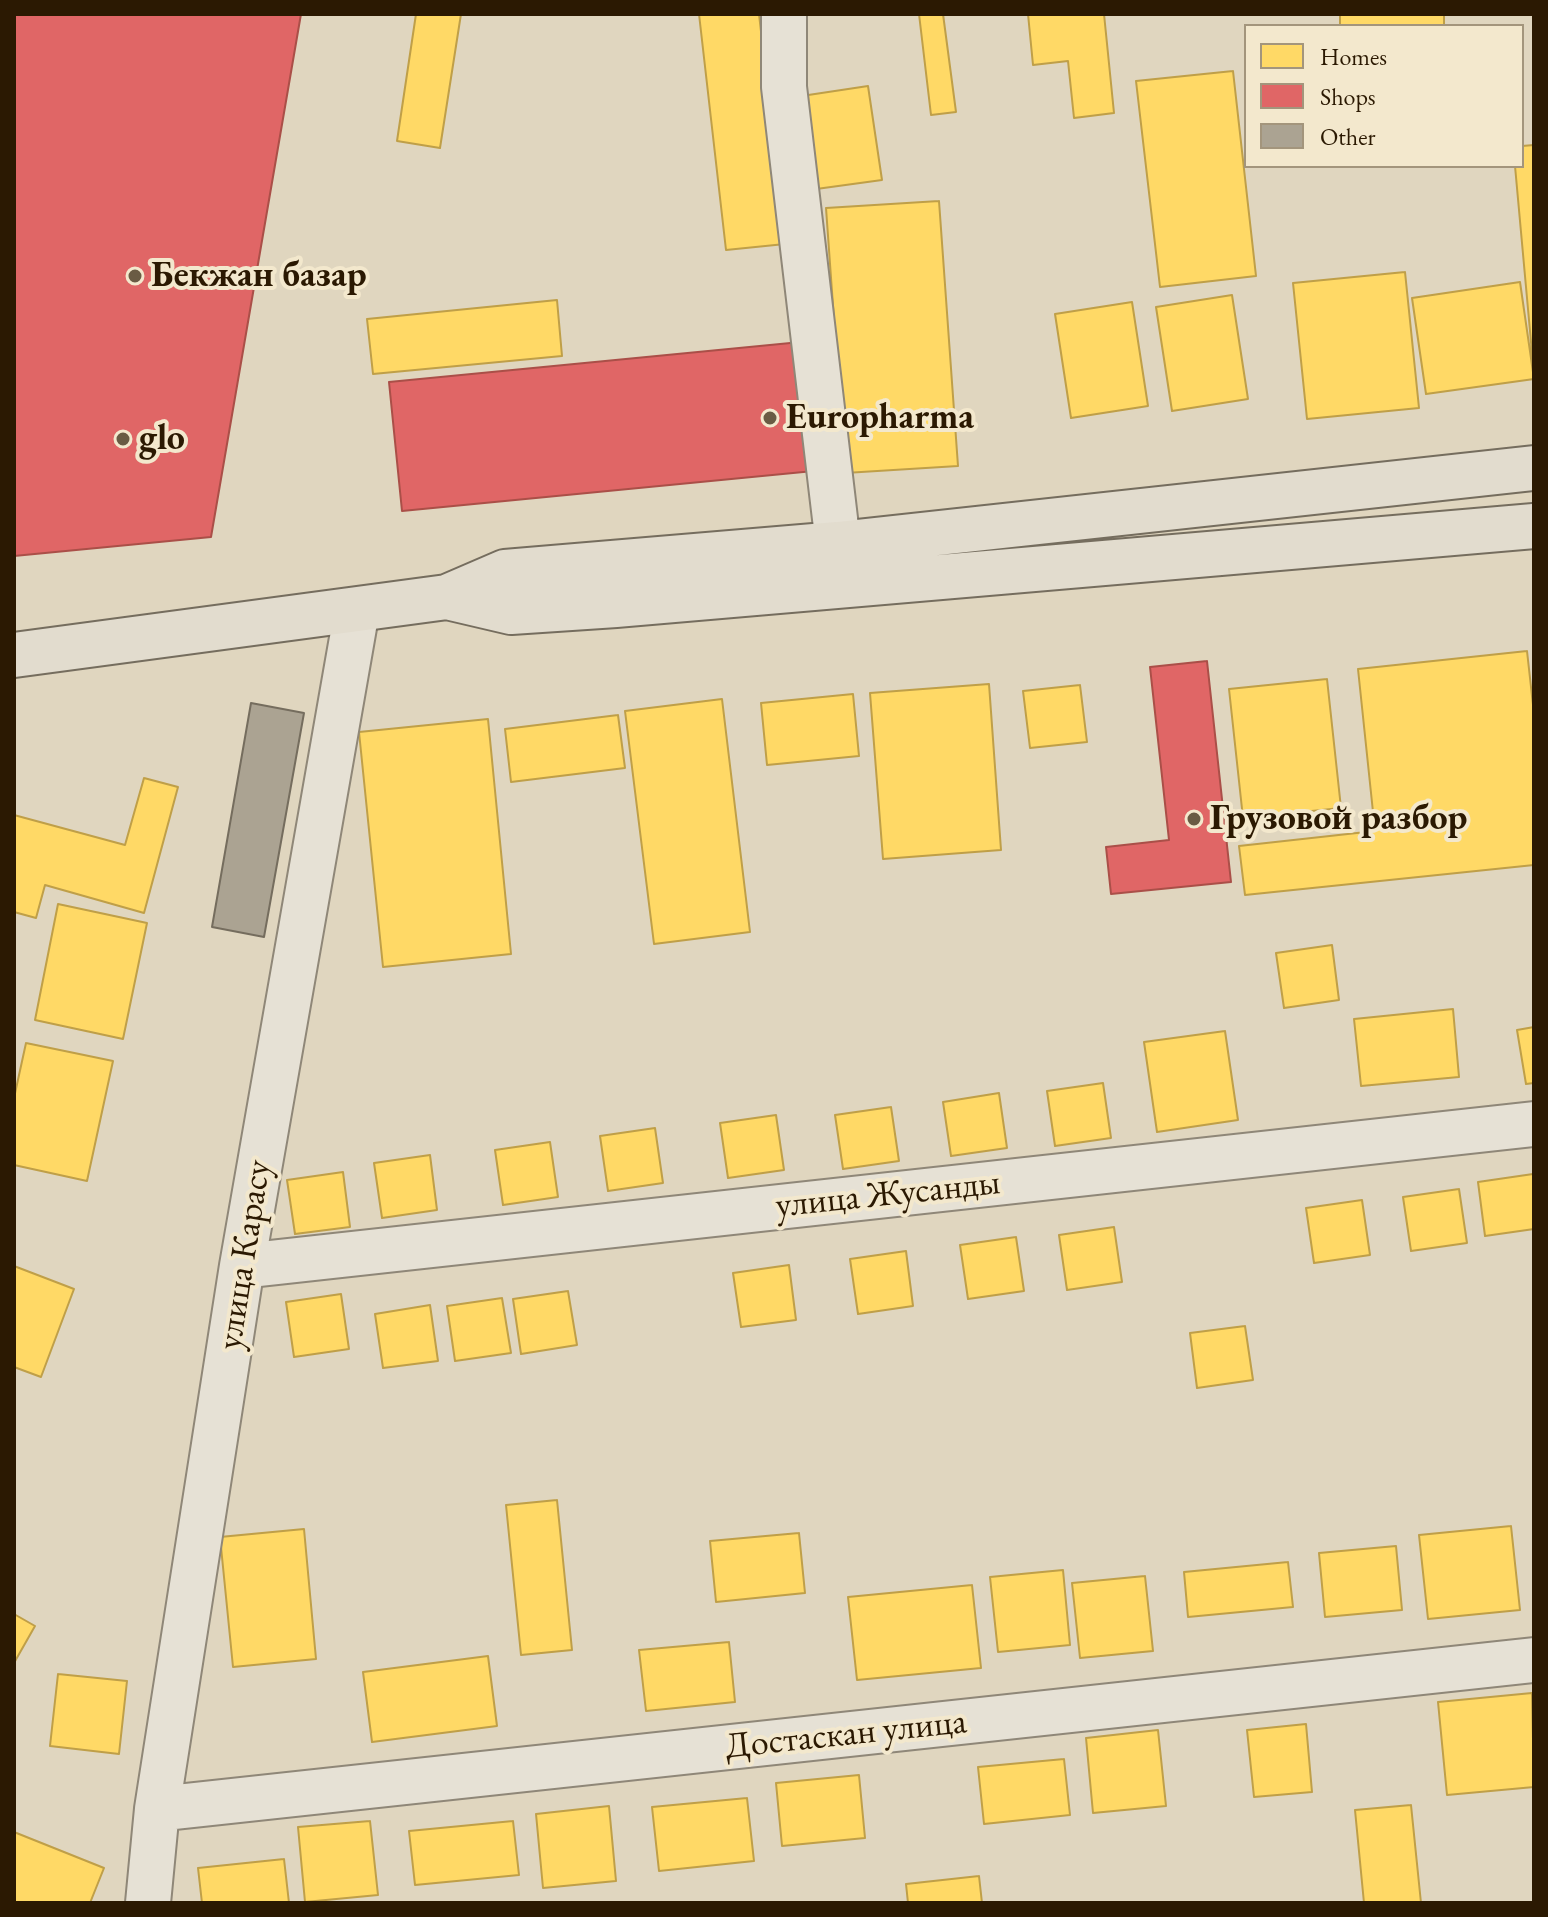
<!DOCTYPE html>
<meta charset="utf-8">
<style>
body{margin:0}
#map{position:relative;width:1548px;height:1917px;overflow:hidden;background:#e0d6bf;font-family:"EB Garamond",serif}
canvas{display:block}
.frame{position:absolute;inset:0;border:16px solid #2b1902;pointer-events:none}
.legend{position:absolute;left:1244px;top:24px;width:280px;height:144px;box-sizing:border-box;background:#f3e8cd;border:2px solid #a3957c;margin:0;padding:10px 14px;list-style:none;font-size:24px;color:#2b1902}
.legend li{display:flex;align-items:center;gap:16px;height:40px}
.legend b{width:40px;border:2px solid #a3957c}
</style>
<div id="map">
<canvas width="1548" height="1917"></canvas>
<div class="frame"></div>
<ul class="legend">
<li><b style="height:22px;background:#ffd966"></b>Homes</li>
<li><b style="height:22px;background:#e06666"></b>Shops</li>
<li><b style="height:22px;background:#aba392"></b>Other</li>
</ul>
</div>
<script>
const ctx = document.querySelector('canvas').getContext('2d');
ctx.lineJoin = 'round';
function fill(path, color) { ctx.fillStyle = color; ctx.fill(path, 'evenodd'); }
const shape = rows => new Path2D(rows.map(r => 'M' + r).join(''));
function trace(path, color, width, dash) { ctx.strokeStyle = color; ctx.lineWidth = width; ctx.lineCap = dash ? 'butt' : 'round'; ctx.setLineDash(dash || []); ctx.stroke(path); }
function write(font, color, halo, rows, align = 'center') {
  ctx.font = font + ' "EB Garamond",serif'; ctx.lineWidth = 8; ctx.setLineDash([]); ctx.textBaseline = 'middle'; ctx.strokeStyle = halo; ctx.fillStyle = color; for (const [text, x, y, turn = 0] of rows) {
    ctx.save(); ctx.translate(x, y); ctx.rotate((+turn || 0) * Math.PI / 180); ctx.textAlign = isNaN(turn) ? turn : align; if (halo) ctx.strokeText(text, 0, 0); ctx.fillText(text, 0, 0); ctx.restore();
  }
}
const homes = shape([
 [416,14,461,14,440,148,397,141,416,14],
 [699,14,759,14,785,244,726,250,699,14],
 [919,14,943,14,956,112,931,115,919,14],
 [1028,14,1104,14,1114,113,1074,118,1068,61,1033,65,1028,14],
 [1340,14,1444,14,1444,26,1340,26,1340,14],
 [1233,71,1256,276,1160,287,1136,81,1233,71],
 [868,86,882,180,809,190,795,97,868,86],
 [1534,145,1534,375,1515,166,1522,166,1522,146,1534,145],
 [939,201,958,466,845,473,826,208,939,201],
 [1405,272,1419,408,1307,419,1293,283,1405,272],
 [1520,282,1534,379,1426,394,1412,298,1520,282],
 [1232,295,1248,399,1172,411,1156,307,1232,295],
 [557,300,562,356,373,374,367,319,557,300],
 [1132,302,1148,406,1071,418,1055,314,1132,302],
 [1527,651,1534,714,1534,865,1245,895,1239,846,1375,831,1358,669,1527,651],
 [1327,679,1341,808,1243,818,1229,689,1327,679],
 [989,684,1001,850,883,859,870,693,989,684],
 [1080,685,1087,742,1030,748,1023,691,1080,685],
 [853,694,859,756,767,765,761,703,853,694],
 [722,699,750,932,654,944,625,711,722,699],
 [618,715,625,768,511,782,505,729,618,715],
 [488,719,511,954,383,967,359,732,488,719],
 [144,778,178,787,144,913,45,885,36,918,14,912,14,815,125,845,144,778],
 [58,904,147,923,123,1039,35,1020,58,904],
 [1332,945,1339,1000,1284,1008,1276,953,1332,945],
 [1453,1009,1459,1077,1361,1086,1354,1019,1453,1009],
 [1534,1027,1534,1083,1526,1084,1517,1030,1534,1027],
 [1225,1031,1238,1120,1157,1132,1144,1042,1225,1031],
 [26,1043,113,1061,87,1181,14,1165,14,1098,26,1043],
 [1103,1083,1111,1138,1055,1146,1047,1091,1103,1083],
 [999,1093,1007,1148,951,1156,943,1102,999,1093],
 [891,1107,899,1161,843,1169,835,1115,891,1107],
 [776,1115,784,1170,728,1178,720,1123,776,1115],
 [655,1128,663,1183,608,1191,600,1136,655,1128],
 [550,1142,558,1197,503,1205,495,1150,550,1142],
 [430,1155,437,1210,382,1218,374,1163,430,1155],
 [343,1172,350,1227,295,1234,287,1180,343,1172],
 [1533,1174,1534,1229,1485,1236,1478,1182,1533,1174],
 [1459,1189,1467,1243,1411,1251,1403,1197,1459,1189],
 [1362,1200,1370,1255,1314,1263,1306,1208,1362,1200],
 [1114,1227,1122,1282,1067,1290,1059,1235,1114,1227],
 [1016,1237,1024,1291,968,1299,960,1245,1016,1237],
 [906,1251,913,1306,858,1314,850,1259,906,1251],
 [789,1265,796,1320,741,1327,733,1273,789,1265],
 [14,1266,74,1289,41,1377,14,1367,14,1266],
 [568,1291,577,1345,521,1354,513,1299,568,1291],
 [341,1294,349,1349,294,1357,286,1302,341,1294],
 [502,1298,511,1353,455,1361,447,1306,502,1298],
 [430,1305,438,1361,383,1368,375,1314,430,1305],
 [1245,1326,1253,1380,1197,1388,1190,1333,1245,1326],
 [557,1500,572,1650,521,1655,506,1505,557,1500],
 [1511,1526,1520,1610,1428,1619,1419,1535,1511,1526],
 [304,1529,316,1659,233,1667,220,1537,304,1529],
 [799,1533,805,1593,716,1602,710,1541,799,1533],
 [1396,1546,1402,1610,1325,1617,1319,1553,1396,1546],
 [1288,1562,1293,1607,1188,1617,1184,1572,1288,1562],
 [1063,1570,1070,1645,998,1652,990,1577,1063,1570],
 [1145,1576,1153,1651,1080,1658,1072,1583,1145,1576],
 [972,1585,981,1668,857,1680,848,1597,972,1585],
 [14,1614,35,1626,14,1663,14,1614],
 [729,1642,735,1702,646,1711,639,1650,729,1642],
 [488,1656,497,1726,372,1742,363,1672,488,1656],
 [58,1674,127,1681,119,1754,50,1746,58,1674],
 [1532,1693,1534,1787,1447,1795,1438,1702,1532,1693],
 [1306,1724,1312,1792,1254,1797,1247,1730,1306,1724],
 [1158,1730,1166,1806,1093,1813,1086,1738,1158,1730],
 [1064,1759,1070,1815,984,1824,978,1767,1064,1759],
 [859,1775,865,1838,782,1846,776,1783,859,1775],
 [747,1798,754,1861,659,1871,652,1807,747,1798],
 [1411,1805,1421,1903,1364,1903,1355,1810,1411,1805],
 [609,1806,616,1881,543,1888,536,1814,609,1806],
 [370,1821,378,1895,305,1902,298,1827,370,1821],
 [513,1821,519,1875,415,1885,409,1831,513,1821],
 [14,1832,104,1868,90,1903,14,1903,14,1832],
 [284,1859,289,1903,202,1903,198,1868,284,1859],
 [979,1876,982,1903,908,1903,906,1884,979,1876]
]);
fill(homes, '#ffd966');
trace(homes, '#bf9f48', 2);
const shops = shape([
 [14,14,301,14,211,537,14,556,14,14],
 [811,341,824,470,402,511,389,382,811,341],
 [1207,661,1231,882,1111,894,1106,847,1169,840,1150,667,1207,661]
]);
fill(shops, '#e06666');
trace(shops, '#aa4f48', 2);
const building = shape([
 [251,703,304,713,264,937,212,927,251,703]
]);
fill(building, '#aba392');
trace(building, '#756d5e', 2);
const minor = shape([
 [784,14,784,87,838,544],
 [242,1266,1534,1124],
 [157,1809,1534,1660],
 [148,1903,157,1809,242,1266,357,610]
]);
const highway = shape([
 [447,597,511,612,616,605,1534,526],
 [14,655,447,597,505,572,838,544,1534,468]
]);
trace(minor, '#8f8778', 48);
trace(highway, '#756d5e', 48);
trace(minor, '#e6e1d5', 44);
trace(highway, '#e2dcce', 44);
for (const [x, y, r, color] of [
 [135,276,8,"#6a5b44"],
 [770,418,8,"#6a5b44"],
 [123,439,8,"#6a5b44"],
 [1194,819,8,"#6a5b44"]
]) { const dot = new Path2D(); dot.arc(x, y, r, 0, 2 * Math.PI); ctx.fillStyle = color; ctx.fill(dot); trace(dot, '#f3e8cd', 3); }
write('bold 36px', '#2b1902', '#f3e8cd', [
 ["Бекжан базар",151,276],
 ["Europharma",786,418],
 ["glo",139,439],
 ["Грузовой разбор",1210,819]
], 'left');
write('36px', '#2b1902', '#f3e8cd', [
 ["улица Жусанды",888,1195,-6],
 ["улица Карасу",245,1255,-81],
 ["Достаскан улица",846,1735,-6]
]);
</script>
